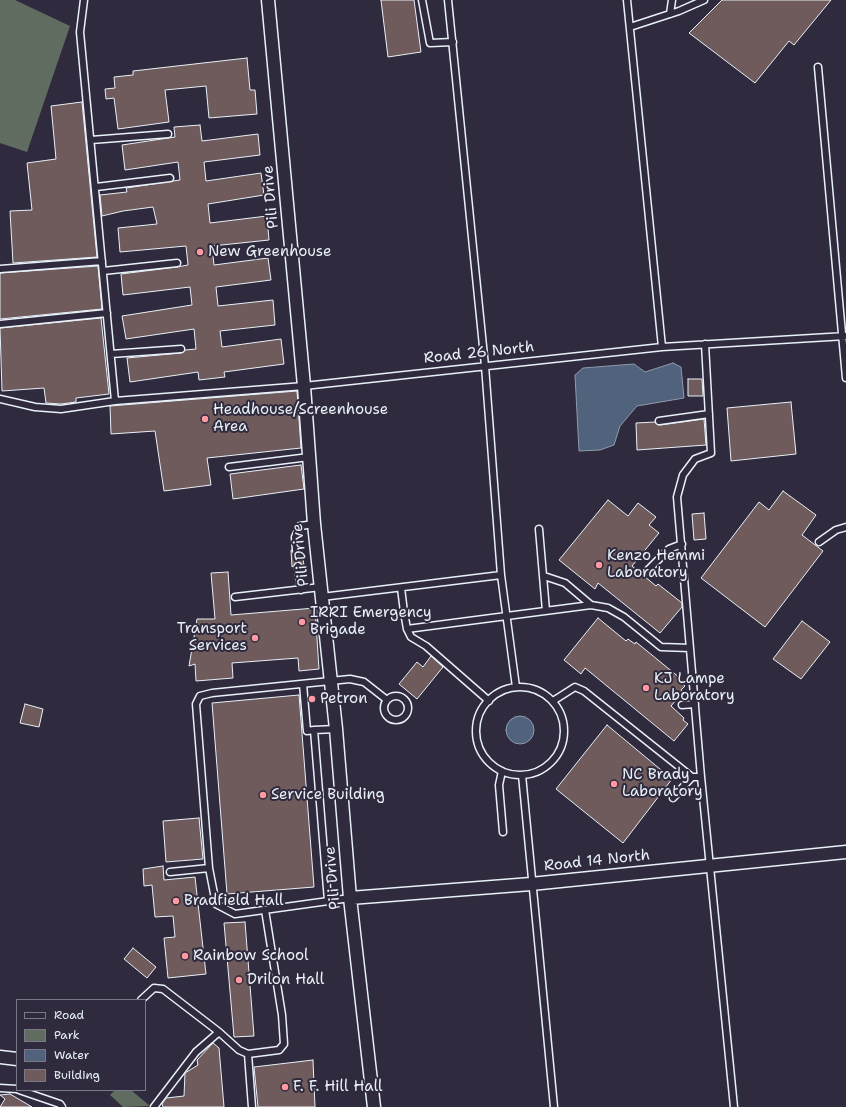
<!DOCTYPE html>
<style>
body{margin:0}
#map{position:relative;width:846px;height:1107px;overflow:hidden;background:#2f2a3d;font-family:"Shantell Sans",sans-serif}
canvas{display:block}
.legend{position:absolute;left:16px;top:999px;width:130px;height:92px;box-sizing:border-box;background:#2f2a3d;border:1px solid #797a88;margin:0;padding:5px 7px;list-style:none;font-size:12px;color:#e8f1f8}
.legend li{display:flex;align-items:center;gap:8px;height:20px}
.legend b{width:20px;border:1px solid #797a88}
</style>
<div id="map">
<canvas width="846" height="1107"></canvas>
<ul class="legend">
<li><b style="height:5px;background:#2f2a3d"></b>Road</li>
<li><b style="height:11px;background:#616c61"></b>Park</li>
<li><b style="height:11px;background:#51637c"></b>Water</li>
<li><b style="height:11px;background:#6f5b5c"></b>Building</li>
</ul>
</div>
<script>
const ctx = document.querySelector('canvas').getContext('2d');
ctx.lineJoin = 'round';
function fill(path, color) { ctx.fillStyle = color; ctx.fill(path, 'evenodd'); }
const shape = rows => new Path2D(rows.map(r => 'M' + r).join(''));
function trace(path, color, width, dash) { ctx.strokeStyle = color; ctx.lineWidth = width; ctx.lineCap = dash ? 'butt' : 'round'; ctx.setLineDash(dash || []); ctx.stroke(path); }
function write(font, color, halo, rows, align = 'center') {
  ctx.font = font + ' "Shantell Sans",sans-serif'; ctx.lineWidth = 4; ctx.setLineDash([]); ctx.textBaseline = 'middle'; ctx.strokeStyle = halo; ctx.fillStyle = color; for (const [text, x, y, turn = 0] of rows) {
    ctx.save(); ctx.translate(x, y); ctx.rotate((+turn || 0) * Math.PI / 180); ctx.textAlign = isNaN(turn) ? turn : align; if (halo) ctx.strokeText(text, 0, 0); ctx.fillText(text, 0, 0); ctx.restore();
  }
}
fill(shape([
 [0,0,15,0,70,26,27,152,0,143],
 [115,1090,131,1090,150,1106,123,1107,110,1095]
]), '#616c61');
const water = shape([
 [673,363,681,367,684,398,637,406,620,426,614,445,600,450,579,451,575,375,583,368,634,364,645,372,673,363],
 '506 730a14 14 0 1 1 28 0a14 14 0 1 1-28 0Z'
]);
fill(water, '#51637c');
trace(water, '#8d9cae', 1);
const building = shape([
 [381,0,414,0,421,52,388,57,381,0],
 [722,0,831,0,794,45,789,41,755,83,689,33,722,0],
 [247,58,250,90,255,90,257,114,209,118,206,86,165,90,169,122,118,129,114,98,106,99,105,89,115,88,114,77,133,75,133,71,247,58],
 [82,102,97,257,13,263,10,211,32,210,27,163,56,159,51,106,82,102],
 [200,125,202,141,258,134,260,155,204,162,206,181,261,173,264,195,208,204,210,223,267,216,269,240,212,246,214,265,268,258,271,280,216,287,218,306,273,300,275,325,220,331,222,347,281,339,284,364,224,372,225,377,199,380,198,372,130,382,127,358,181,353,185,350,196,349,194,329,126,339,122,316,192,305,190,287,123,295,121,274,177,267,188,265,186,246,120,252,118,228,157,224,153,207,123,211,102,216,100,195,127,192,126,188,180,180,178,162,125,170,122,145,175,137,174,127,200,125],
 [98,266,102,309,0,319,0,273,98,266],
 [101,318,109,394,76,398,76,402,61,404,46,403,44,388,2,391,0,328,101,318],
 [688,379,702,379,703,396,688,396,688,379],
 [297,391,301,448,207,458,211,485,164,491,155,431,111,434,110,406,297,391],
 [791,402,796,454,731,461,727,408,791,402],
 [704,419,706,445,637,450,636,423,655,422,660,425,704,419],
 [301,465,304,489,233,499,230,474,301,465],
 [783,491,816,515,802,535,823,551,765,627,701,578,759,502,769,510,783,491],
 [608,500,628,516,638,503,656,517,649,525,659,533,632,566,656,586,658,584,682,603,682,607,660,633,598,583,595,589,559,560,608,500],
 [704,513,706,539,694,540,692,514,704,513],
 [300,549,302,549,304,566,298,562,292,567,291,550,297,554,300,549],
 [228,572,231,615,315,608,319,669,299,671,298,658,232,663,233,678,196,681,195,664,189,666,197,619,215,619,211,573,228,572],
 [598,618,626,641,628,639,635,644,636,642,680,678,678,680,685,686,681,690,683,692,671,706,684,718,683,720,688,724,674,741,585,668,581,674,564,660,598,618],
 [802,621,830,642,801,679,773,659,802,621],
 [431,656,443,667,417,699,399,684,417,662,423,667,431,656],
 [299,695,314,887,227,894,212,703,299,695],
 [25,704,43,709,39,727,20,723,25,704],
 [607,725,672,779,623,843,556,789,607,725],
 [199,818,203,859,166,862,163,821,199,818],
 [163,866,164,880,195,877,206,974,168,978,164,938,175,937,173,916,155,917,152,885,144,886,143,869,163,866],
 [245,922,254,1036,234,1037,224,923,245,922],
 [133,948,156,967,147,978,124,959,133,948],
 [213,1043,219,1048,224,1107,163,1107,162,1104,166,1098,184,1096,185,1073,198,1065,197,1060,213,1043],
 [313,1060,315,1107,258,1107,254,1067,313,1060],
 [10,1094,32,1107,0,1107,5,1099,0,1095,10,1094]
]);
fill(building, '#6f5b5c');
trace(building, '#e8f1f8', 1);
const lane = shape([
 [422,0,430,43,453,42],
 [448,0,485,366,501,575,516,687],
 [627,0,662,347],
 [670,14,672,0],
 [630,27,679,11,704,0],
 [818,67,846,378],
 [91,140,168,134],
 [96,187,170,178],
 [0,269,102,261],
 [103,271,177,263],
 [0,324,107,313],
 [705,344,711,453,695,459,683,475,677,497,701,777,734,1107],
 [111,354,181,349],
 [0,399,35,407,61,409,115,401,80,32,84,0],
 [115,401,304,386,662,347,846,336],
 [659,421,709,414],
 [229,467,309,457],
 [539,529,546,611],
 [819,542,836,530,846,527],
 [296,550,295,537,300,526,314,524],
 [298,566,301,590],
 [647,571,669,549,682,544],
 [544,576,565,583,591,605],
 [401,588,404,612,407,629,411,637,426,646,489,701],
 [235,597,321,587],
 [322,597,501,575],
 [407,629,591,605,608,608,624,617,661,647,690,648],
 [303,684,307,731,314,730,328,901],
 '476 731a44 44 0 1 1 88 0a44 44 0 1 1-88 0Z',
 '384 708a12 12 0 1 1 24 0a12 12 0 1 1-24 0Z',
 [553,701,575,687,584,691,692,777,701,777],
 [682,705,695,704],
 [314,730,336,729],
 [502,771,499,785,503,832],
 [522,775,554,1107],
 [673,798,692,777],
 [170,872,209,868],
 [350,898,235,914,216,904,209,868,196,704,200,696,212,693,350,679,364,682,387,700],
 [141,1000,154,988,163,989,219,1032,239,1050,248,1054,279,1050,284,1044,282,1015,265,910],
 [248,1054,252,1107],
 [0,1088,17,1089],
 [19,1090,60,1104,62,1107],
 [154,1107,196,1052,219,1032]
]);
const street = shape([
 [268,0,304,386,314,524,336,729,350,898,374,1107],
 [350,898,531,884,846,852],
 [0,1057,17,1059]
]);
trace(lane, '#e8f1f8', 9);
trace(street, '#e8f1f8', 15);
trace(lane, '#2f2a3d', 6);
trace(street, '#2f2a3d', 12);
for (const [x, y, r, color] of [
 [200,252,4,"#ff9aa2"],
 [205,419,4,"#ff9aa2"],
 [599,565,4,"#ff9aa2"],
 [302,622,4,"#ff9aa2"],
 [255,638,4,"#ff9aa2"],
 [646,688,4,"#ff9aa2"],
 [312,699,4,"#ff9aa2"],
 [614,784,4,"#ff9aa2"],
 [263,795,4,"#ff9aa2"],
 [176,901,4,"#ff9aa2"],
 [185,956,4,"#ff9aa2"],
 [239,980,4,"#ff9aa2"],
 [285,1087,4,"#ff9aa2"]
]) { const dot = new Path2D(); dot.arc(x, y, r, 0, 2 * Math.PI); ctx.fillStyle = color; ctx.fill(dot); trace(dot, '#2f2a3d', 1.5); }
write('15px', '#e8f1f8', '#2f2a3d', [
 ["Pili Drive",271,197,-95],
 ["Road 26 North",479,353,-6],
 ["Pili Drive",301,555,-96],
 ["Road 14 North",597,861,-6],
 ["Pili Drive",333,878,-95]
]);
write('15px', '#e8f1f8', '#2f2a3d', [
 ["New Greenhouse",208,252],
 ["Headhouse/Screenhouse",213,410],
 ["Area",213,427],
 ["Kenzo Hemmi",607,556],
 ["Laboratory",607,573],
 ["IRRI Emergency",310,613],
 ["Brigade",310,630],
 ["Transport",247,629,"right"],
 ["Services",247,646,"right"],
 ["KJ Lampe",654,679],
 ["Laboratory",654,696],
 ["Petron",320,699],
 ["NC Brady",622,775],
 ["Laboratory",622,792],
 ["Service Building",271,795],
 ["Bradfield Hall",184,901],
 ["Rainbow School",193,956],
 ["Drilon Hall",247,980],
 ["F. F. Hill Hall",293,1087]
], 'left');
</script>
